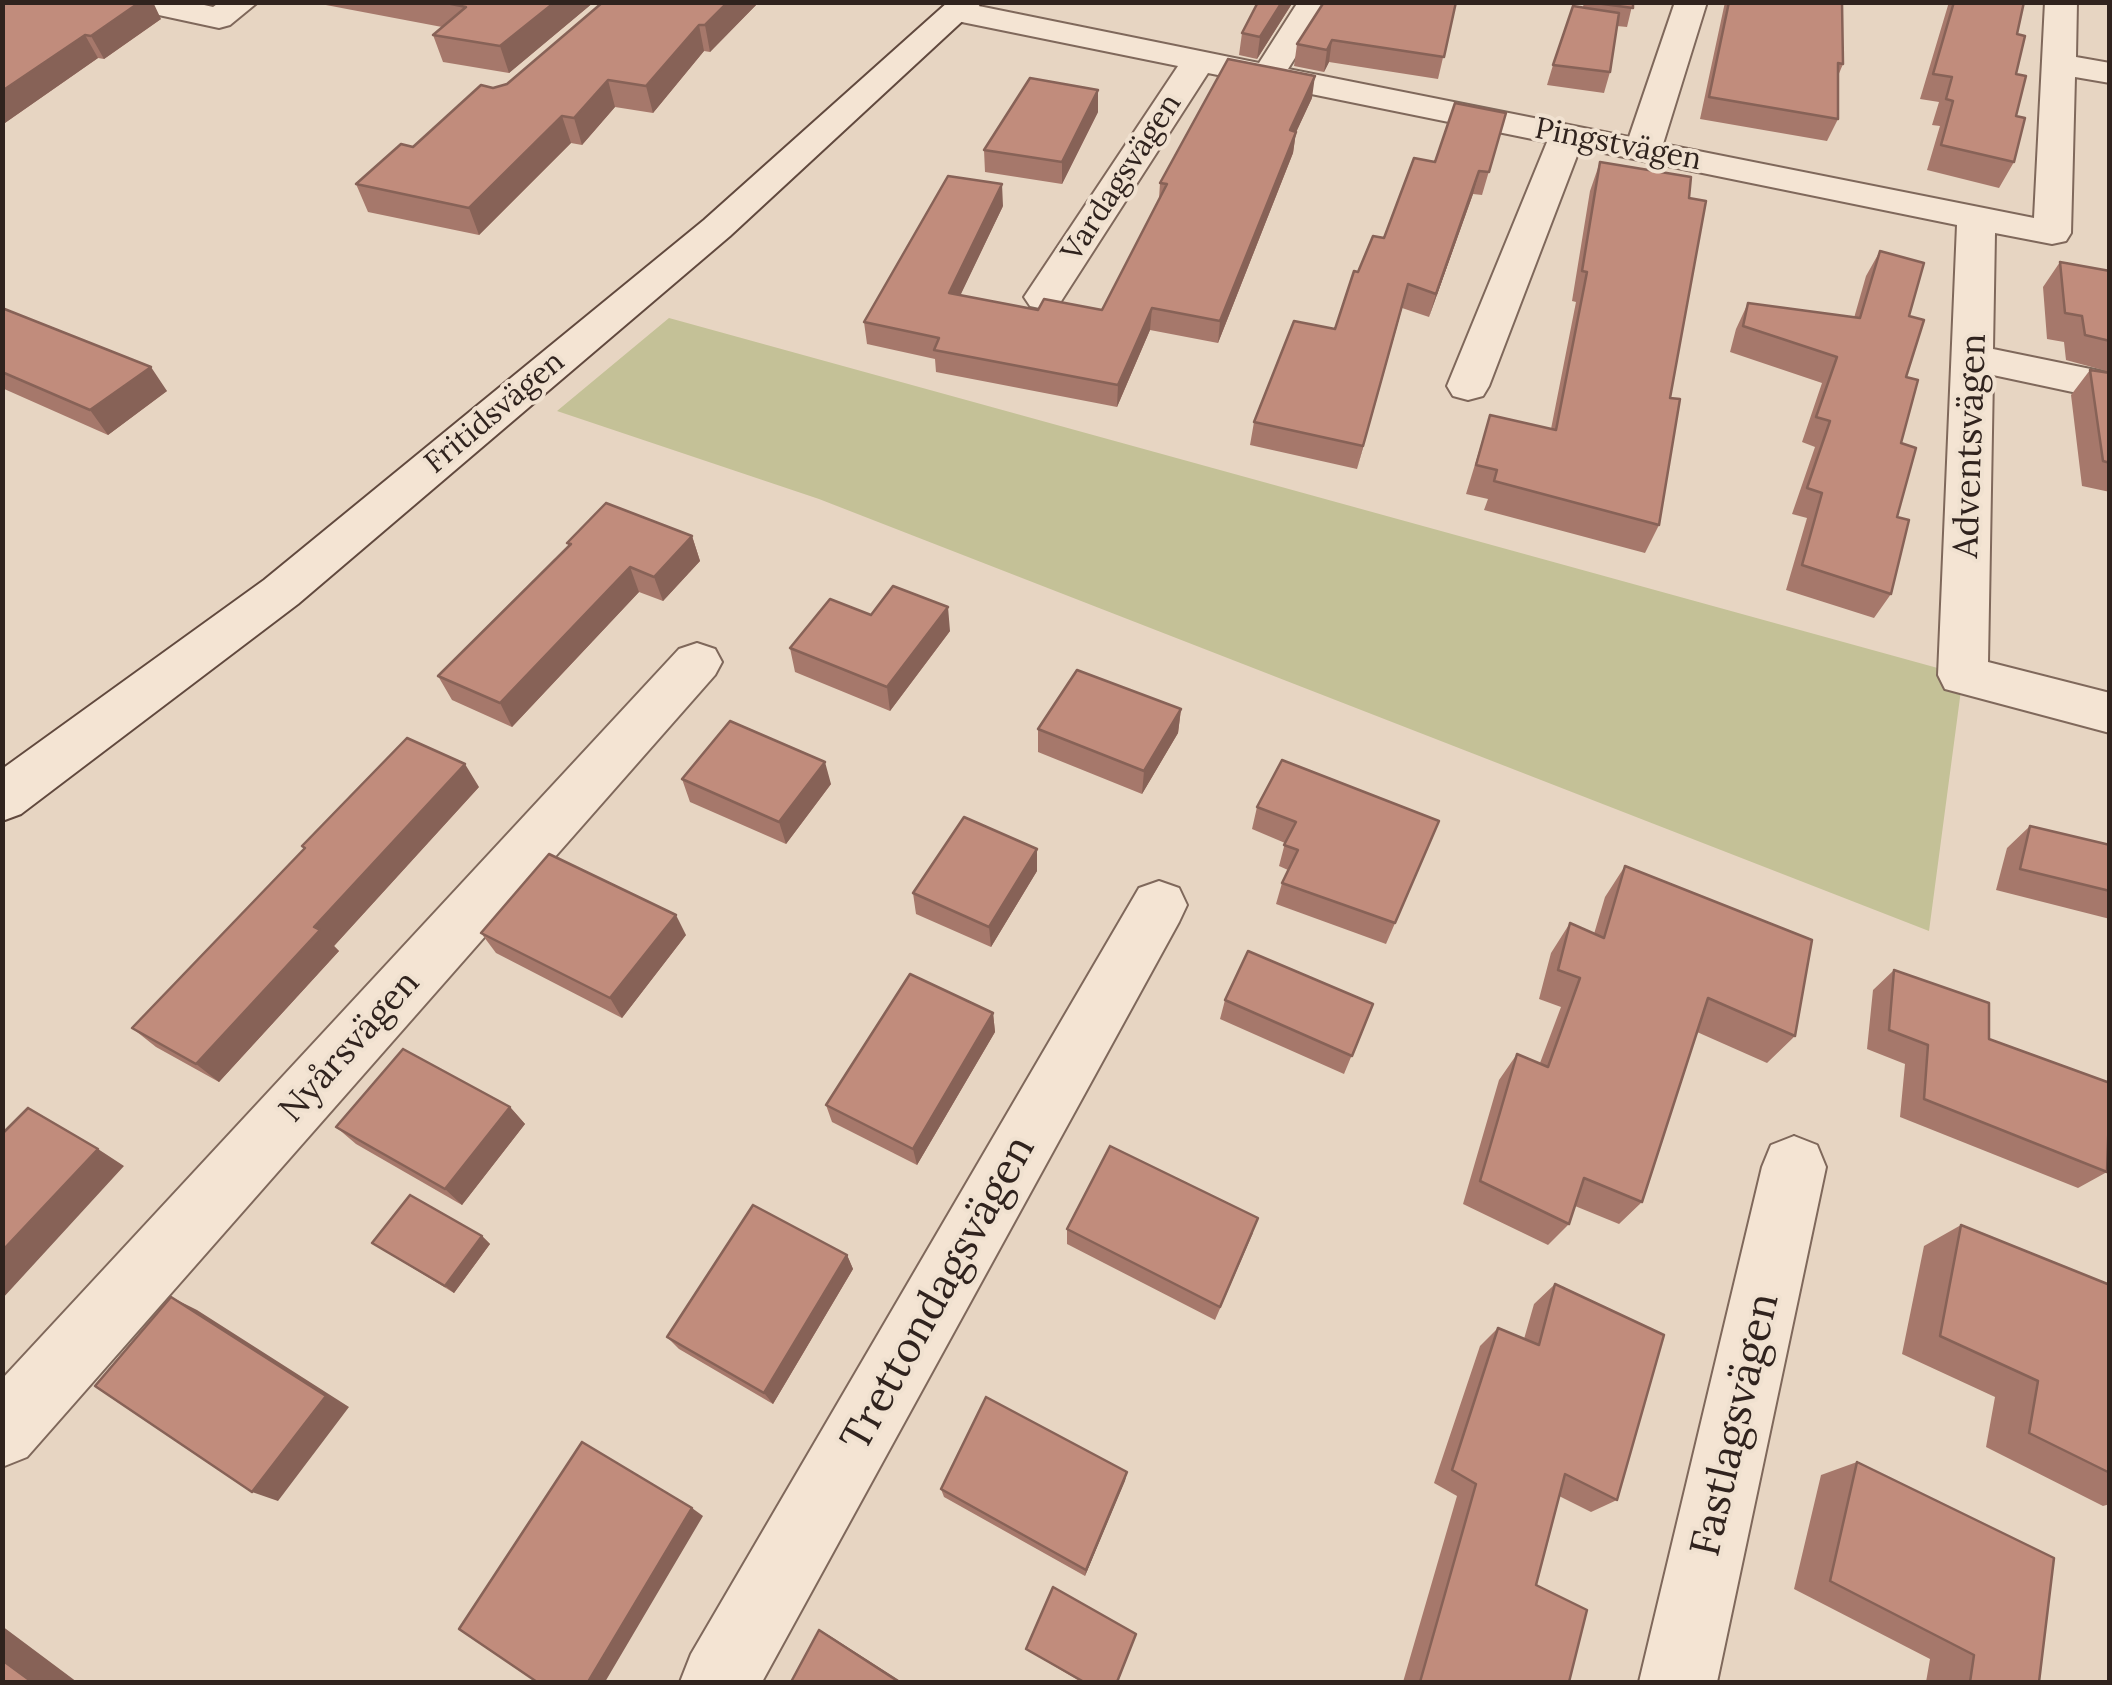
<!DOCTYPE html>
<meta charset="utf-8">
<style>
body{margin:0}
#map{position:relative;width:2112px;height:1685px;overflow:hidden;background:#e7d5c2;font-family:Lora,serif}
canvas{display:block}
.frame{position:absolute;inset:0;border:5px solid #30231e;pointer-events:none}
</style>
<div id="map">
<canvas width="2112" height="1685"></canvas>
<div class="frame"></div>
</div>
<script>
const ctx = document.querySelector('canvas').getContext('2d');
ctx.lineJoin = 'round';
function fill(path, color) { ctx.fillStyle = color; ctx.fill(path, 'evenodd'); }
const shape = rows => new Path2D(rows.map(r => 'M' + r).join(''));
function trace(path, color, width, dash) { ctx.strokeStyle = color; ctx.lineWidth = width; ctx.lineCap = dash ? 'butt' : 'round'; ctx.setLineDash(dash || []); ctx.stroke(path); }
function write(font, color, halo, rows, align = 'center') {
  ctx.font = font + ' Lora,serif'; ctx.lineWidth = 8; ctx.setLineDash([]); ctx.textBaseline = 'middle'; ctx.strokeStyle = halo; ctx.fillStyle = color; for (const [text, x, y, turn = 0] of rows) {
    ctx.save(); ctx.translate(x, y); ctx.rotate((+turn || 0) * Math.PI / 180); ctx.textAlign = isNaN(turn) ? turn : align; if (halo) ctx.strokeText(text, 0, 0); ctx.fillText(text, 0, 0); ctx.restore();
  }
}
fill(shape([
 [669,318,1963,675,1929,931,819,499,557,411]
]), '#c4c197');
const street = shape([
 [126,2,191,2,213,7,220,2,258,2,230,25,219,28,131,9,126,2],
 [959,2,1259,63,1298,2,1330,2,1288,69,1629,137,1675,2,1707,2,1663,144,2034,218,2045,2,2077,2,2076,57,2110,63,2110,83,2075,77,2071,233,2066,241,2052,244,1995,233,1993,349,2110,373,2110,400,1993,375,1988,662,2110,693,2110,733,1945,689,1938,675,1957,225,1580,148,1489,386,1483,396,1468,400,1453,396,1447,386,1547,142,1208,73,1058,306,1044,309,1030,306,1024,297,1178,66,947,19,942,12,947,5,959,2],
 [697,643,715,649,722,662,715,675,27,1457,2,1467,2,1379,679,649,697,643],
 [1159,881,1179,888,1187,905,1179,922,762,1682,680,1682,691,1654,1139,888,1159,881],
 [1794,1136,1817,1145,1826,1167,1717,1682,1639,1682,1762,1167,1771,1145,1794,1136]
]);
const secondary = shape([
 [948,2,983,2,730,236,298,604,21,814,2,821,2,769,264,580,704,220,948,2]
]);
trace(street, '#7f685b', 4);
trace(secondary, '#61493e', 4);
fill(street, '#f4e4d3');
fill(secondary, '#f4e4d3');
fill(shape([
 [2,2,161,19,104,59,98,58,2,125],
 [310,2,594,2,509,73,443,62,433,35,442,27],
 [759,2,710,52,704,51,653,113,615,107,582,145,571,143,479,235,368,212,356,184,413,147,493,88],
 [1293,2,1257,59,1239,55,1242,33],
 [1456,2,1438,79,1329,62,1324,72,1294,66,1297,44],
 [1584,2,1633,2,1627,27,1617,26,1610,72,1604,93,1547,85,1553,65,1583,7],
 [1725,2,1842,2,1843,64,1838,76,1838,119,1827,141,1700,119],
 [1949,2,2024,2,2017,34,2014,162,1999,188,1927,170,1940,126,1932,125,1939,102,1920,99],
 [1312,98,1296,132,1293,153,1218,343,1150,330,1117,407,936,372,935,359,867,344,864,322,1003,206,960,295,1038,310,1102,310,1159,199,1160,183],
 [1098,112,1062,184,985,172,984,150],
 [1506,113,1482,195,1473,194,1429,317,1402,308,1357,469,1250,445,1254,422,1335,329,1358,272,1384,238],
 [1600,162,1670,398,1659,525,1645,553,1484,510,1488,499,1466,494,1490,415,1551,429,1576,302,1572,301,1590,191],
 [1880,251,1909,316,1891,594,1874,618,1786,590,1807,518,1792,514,1815,447,1802,442,1822,383,1730,352,1736,329,1748,303,1854,318,1866,276],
 [2060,262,2110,271,2110,372,2066,360,2064,342,2047,339,2043,287],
 [2,308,167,391,108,435,2,388],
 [2090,370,2110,373,2110,492,2082,486,2071,395],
 [692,536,700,561,663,601,639,592,512,727,452,700,438,676,569,546,567,543],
 [871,615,950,631,890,711,795,672,790,648],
 [1181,709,1178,733,1142,794,1038,752,1038,729],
 [682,779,831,784,786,844,690,802],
 [479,787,334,946,339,951,219,1082,156,1047,132,1028,304,849,302,846],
 [1257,807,1439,821,1386,944,1276,904,1282,883,1288,870,1279,866,1285,843,1252,829],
 [2030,826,2110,845,2110,919,1996,890,2007,848],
 [1625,866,1795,1036,1767,1063,1697,1032,1642,1202,1619,1224,1575,1206,1569,1224,1548,1245,1463,1204,1499,1080,1517,1054,1540,1063,1561,1007,1539,999,1551,953,1570,923,1594,934,1605,897],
 [1037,871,991,947,916,914,913,893],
 [481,933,686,935,622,1018,496,953],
 [1894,970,1989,1039,2107,1172,2078,1188,1900,1117,1905,1064,1867,1049,1873,990],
 [1225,1000,1373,1004,1344,1074,1220,1019],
 [993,1013,995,1032,917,1165,832,1122,826,1105],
 [510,1107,525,1124,462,1205,356,1144,336,1127],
 [1961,1225,2110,1285,2110,1504,2103,1506,1986,1447,1995,1397,1902,1354,1924,1246],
 [1067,1229,1253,1233,1215,1320,1067,1244],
 [482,1236,490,1244,454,1293,372,1243],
 [847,1255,853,1269,773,1404,679,1349,667,1337],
 [1555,1284,1617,1500,1591,1512,1559,1496,1536,1585,1569,1682,1403,1682,1457,1496,1434,1483,1480,1346,1498,1328,1524,1339,1534,1304],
 [1857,1462,2039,1682,1926,1682,1930,1659,1794,1589,1821,1475],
 [1127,1472,1085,1576,944,1497,941,1489],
 [1026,1649,1117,1682,1081,1682]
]), '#a6786b');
fill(shape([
 [140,2,153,2,161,19,104,59,91,36],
 [555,2,594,2,509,73,500,46],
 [728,2,759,2,710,52,705,25],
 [1282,2,1293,2,1257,59,1260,37],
 [699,25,704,51,653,113,646,86],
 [85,35,98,58,2,125,2,91],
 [1332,40,1329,62,1324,72,1327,50],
 [1315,76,1312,98,1287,152,1290,130],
 [608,80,615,107,582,145,574,118],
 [1098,90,1098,112,1062,184,1062,162],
 [562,116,571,143,479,235,469,208],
 [1296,132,1293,153,1218,343,1220,321],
 [1479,171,1473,194,1429,317,1436,294],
 [1002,184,1003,206,951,315,949,293],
 [1408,284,1402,308,1357,469,1363,446],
 [1152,308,1150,330,1117,407,1118,385],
 [151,367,167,391,108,435,90,410],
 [692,536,700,561,663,601,654,577],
 [630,567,639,592,512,727,500,703],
 [948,607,950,631,890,711,887,687],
 [1181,709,1178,733,1142,794,1144,771],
 [825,762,831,784,786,844,779,822],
 [465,764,479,787,334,946,339,951,219,1082,196,1064,314,927],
 [1037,849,1037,871,991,947,989,927],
 [676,915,686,935,622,1018,610,998],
 [993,1013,995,1032,917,1165,913,1149],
 [510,1107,525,1124,462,1205,445,1189],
 [98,1149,124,1166,2,1299,2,1251],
 [482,1236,490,1244,454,1293,445,1286],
 [847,1255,853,1269,773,1404,764,1393],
 [171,1297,197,1310,349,1407,278,1501,252,1492],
 [1127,1472,1125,1481,1085,1576,1086,1570],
 [692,1508,703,1516,605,1682,588,1682],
 [2,1626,77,1682,32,1682,2,1660],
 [819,1630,830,1636,902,1682,899,1682]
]), '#876257');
const building = shape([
 [2,2,140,2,91,36,85,35,2,91,2,2],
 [441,2,555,2,500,46,433,35,466,7,441,2],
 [603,2,728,2,705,25,699,25,646,86,608,80,574,118,562,116,469,208,356,184,401,144,413,147,481,85,493,88,507,84,603,2],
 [1258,2,1282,2,1260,37,1242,33,1258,2],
 [1324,2,1456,2,1444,57,1332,40,1327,50,1297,44,1324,2],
 [1588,2,1633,2,1633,8,1588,2],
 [1729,2,1842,2,1843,64,1838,63,1838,119,1709,97,1729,2],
 [1954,2,2024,2,2017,34,2025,36,2016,74,2026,76,2016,116,2025,118,2014,162,1941,145,1953,101,1946,99,1952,77,1933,74,1954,2],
 [1573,6,1619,13,1610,72,1553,65,1573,6],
 [1228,59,1315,76,1290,130,1296,132,1220,321,1152,308,1118,385,934,350,939,338,864,322,948,176,1002,184,949,293,1038,310,1044,299,1102,310,1167,184,1160,183,1228,59],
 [1030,78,1098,90,1062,162,984,150,1030,78],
 [1455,103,1506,113,1489,172,1479,171,1436,294,1408,284,1363,446,1254,422,1294,321,1335,329,1354,271,1358,272,1373,236,1384,238,1414,158,1435,162,1455,103],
 [1600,162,1691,177,1689,198,1706,201,1670,398,1680,399,1659,525,1494,481,1497,470,1476,465,1490,415,1556,430,1587,272,1582,271,1600,162],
 [1880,251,1924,263,1909,316,1924,320,1906,377,1918,380,1901,443,1916,448,1897,517,1909,520,1891,594,1802,565,1822,493,1807,488,1830,421,1816,417,1837,357,1743,326,1748,303,1860,318,1880,251],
 [2060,262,2110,271,2110,341,2085,335,2082,316,2065,313,2060,262],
 [2,308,151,367,90,410,2,372,2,308],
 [2090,370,2110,373,2110,463,2103,461,2090,370],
 [606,503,692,536,654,577,630,567,500,703,438,676,571,544,567,543,606,503],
 [893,586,948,607,887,687,790,648,830,599,871,615,893,586],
 [1077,670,1181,709,1144,771,1038,729,1077,670],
 [730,721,825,762,779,822,682,779,730,721],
 [407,738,465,764,314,927,320,930,196,1064,132,1028,305,848,302,846,407,738],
 [1282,760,1439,821,1395,923,1282,883,1298,850,1284,845,1296,822,1257,807,1282,760],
 [964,817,1037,849,989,927,913,893,964,817],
 [2030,826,2110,845,2110,891,2020,869,2030,826],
 [549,854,676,915,610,998,481,933,549,854],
 [1625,866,1812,940,1795,1036,1708,998,1642,1202,1584,1178,1569,1224,1480,1181,1517,1054,1548,1067,1580,978,1558,970,1570,923,1604,938,1625,866],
 [1248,951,1373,1004,1352,1056,1225,1000,1248,951],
 [1894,970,1989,1003,1989,1039,2110,1083,2107,1172,1924,1099,1928,1045,1889,1030,1894,970],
 [910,974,993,1013,913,1149,826,1105,910,974],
 [403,1049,510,1107,445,1189,336,1127,403,1049],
 [28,1108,98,1149,2,1251,2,1134,28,1108],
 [1110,1146,1258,1218,1220,1307,1067,1229,1110,1146],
 [410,1195,482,1236,445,1286,372,1243,410,1195],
 [753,1205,847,1255,764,1393,667,1337,753,1205],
 [1961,1225,2110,1285,2110,1473,2029,1433,2038,1381,1940,1336,1961,1225],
 [1555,1284,1664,1335,1617,1500,1565,1474,1536,1585,1587,1610,1569,1682,1420,1682,1476,1484,1452,1470,1498,1328,1539,1345,1555,1284],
 [171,1297,326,1396,252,1492,95,1386,171,1297],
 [986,1397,1127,1472,1086,1570,941,1489,986,1397],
 [582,1442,692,1508,588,1682,537,1682,459,1629,582,1442],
 [1857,1462,2054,1558,2039,1682,1970,1682,1974,1655,1830,1581,1857,1462],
 [1053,1587,1136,1634,1117,1682,1084,1682,1026,1649,1053,1587],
 [819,1630,899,1682,791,1682,819,1630],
 [2,1660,32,1682,2,1682,2,1660]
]);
fill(building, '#c18c7c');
trace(building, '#876257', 2.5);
write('30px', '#30231e', '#f0e1d0', [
 ["Pingstvägen",1618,145,11],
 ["Vardagsvägen",1122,178,-57],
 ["Fritidsvägen",495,413,-40]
]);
write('35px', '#30231e', '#f0e1d0', [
 ["Adventsvägen",1971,446,-88],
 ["Nyårsvägen",350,1047,-48]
]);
write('42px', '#30231e', '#f0e1d0', [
 ["Trettondagsvägen",939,1294,-61],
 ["Fastlagsvägen",1736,1425,-77]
]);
</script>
